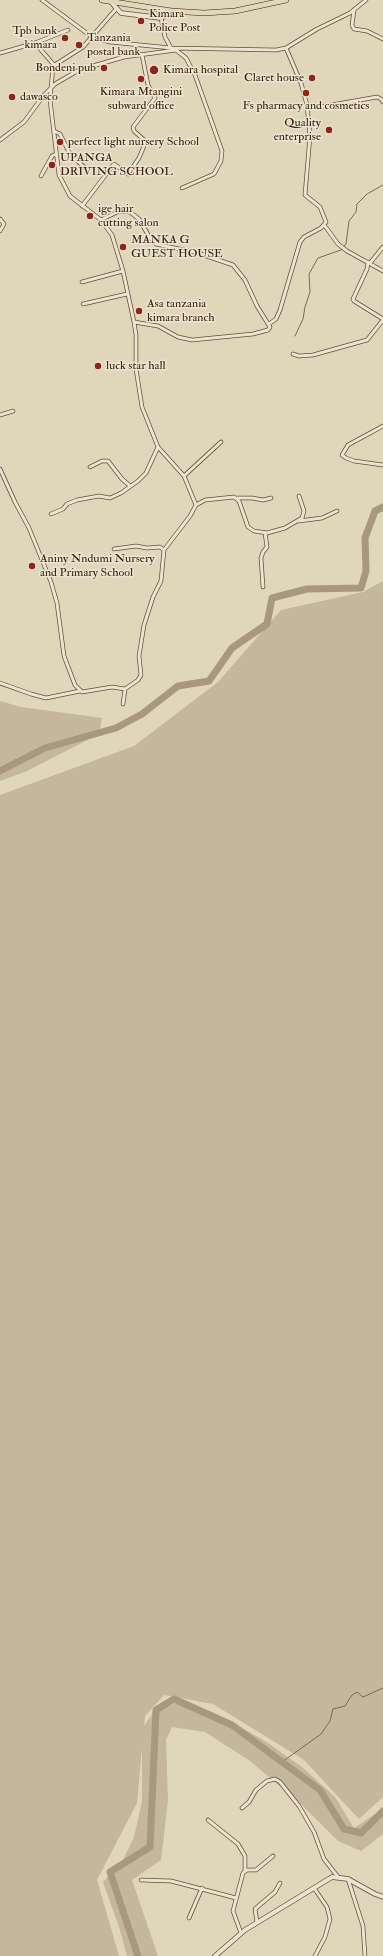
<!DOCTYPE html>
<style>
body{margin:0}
canvas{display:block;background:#e0d6b9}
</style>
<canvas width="383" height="1956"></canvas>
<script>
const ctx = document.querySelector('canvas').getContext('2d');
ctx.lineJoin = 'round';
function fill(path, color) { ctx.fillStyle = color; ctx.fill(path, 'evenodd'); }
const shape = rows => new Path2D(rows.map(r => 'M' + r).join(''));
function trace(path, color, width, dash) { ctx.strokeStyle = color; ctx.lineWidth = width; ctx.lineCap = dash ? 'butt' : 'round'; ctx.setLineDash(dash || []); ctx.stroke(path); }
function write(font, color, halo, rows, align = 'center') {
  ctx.font = font + ' "IM FELL Double Pica",serif'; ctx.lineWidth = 3; ctx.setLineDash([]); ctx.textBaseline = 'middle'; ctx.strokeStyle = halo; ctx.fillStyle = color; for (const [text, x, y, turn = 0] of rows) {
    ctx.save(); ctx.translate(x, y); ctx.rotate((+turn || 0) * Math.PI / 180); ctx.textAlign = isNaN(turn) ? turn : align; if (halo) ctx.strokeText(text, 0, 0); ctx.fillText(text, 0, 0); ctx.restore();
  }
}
fill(shape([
 [383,581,383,1797,359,1819,304,1760,213,1704,164,1695,145,1716,144,1726,155,1710,181,1702,224,1718,265,1741,302,1767,335,1797,354,1828,383,1809,383,1834,361,1851,338,1841,301,1804,250,1761,205,1732,172,1727,166,1740,168,1800,161,1860,132,1880,158,1956,127,1956,119,1927,103,1882,122,1862,134,1837,142,1801,142,1747,137,1803,97,1880,119,1956,0,1956,0,795,134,746,218,682,281,610,363,592],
 [0,701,21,707,102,718,99,734,27,771,0,781]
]), '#c4b79b');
trace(shape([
 [295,336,303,319,305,307,310,292,309,274,318,258,341,250,346,244,349,221,356,212,357,204,367,194,383,185],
 [282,1762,321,1734,330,1721,333,1709,345,1706,352,1695,357,1692,363,1697,383,1688]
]), '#7d6850', 1);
trace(shape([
 [0,771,45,748,116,728,142,714,178,686,209,681,232,648,267,624,272,598,307,589,361,588,366,571,365,538,375,511,383,507],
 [138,1956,110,1872,150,1847,156,1710,174,1699,232,1725,320,1790,344,1829,361,1833,383,1811]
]), '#a8987e', 7);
const minor = shape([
 [42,0,92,37,110,42,171,48,276,50,286,48,317,29,350,13,366,0],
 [116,9,83,47,53,66,50,100,59,175,70,196,101,220,112,235,123,271,134,322,136,335,136,369,142,407,158,447,184,476,196,505],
 [354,10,352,25,354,29,367,31,383,39],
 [161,18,165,37,172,50],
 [35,43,54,65],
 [286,48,301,83,307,105,320,107,377,97,381,99,383,102],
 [0,53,35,43,68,30],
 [54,131,60,134,70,154,84,167],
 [0,140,24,122,44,95,55,84,79,70,124,57,176,50,186,58,195,75,222,151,221,161,214,174,182,188],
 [41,176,52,156,56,154],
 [82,206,114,164,128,174,139,158,144,146,143,139,134,131,133,127,155,98,148,85,142,55],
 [0,219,4,224,0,231],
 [101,220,119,211,130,212,139,219,150,238,156,244,198,253,233,265,245,280,257,306,270,327,268,330,253,334,192,340,178,337,158,326,134,322],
 [325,226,338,244,347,251,383,271],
 [368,262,367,269,353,299,354,301,383,319],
 [370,263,383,247],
 [82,282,123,271],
 [83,304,127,294],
 [269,324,276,319,280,310,300,242,304,237,321,228,326,222,320,207,305,195,310,136,307,105],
 [293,354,299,356,313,355,367,340,383,320],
 [0,415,13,411],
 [383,426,348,445,342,455,346,458,354,461,383,465],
 [90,467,102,461,108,461,122,479,129,485],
 [0,469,15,502,29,528,51,582,57,603,64,656,75,685,82,692,112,687,125,689],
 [184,476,221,442],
 [237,498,252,498,263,500,271,498],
 [51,514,63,509,67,504,77,500,99,496,110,498,121,493,138,481,146,473,158,447],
 [299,521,322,518,337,511],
 [114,549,136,546,147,548,160,547,164,550],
 [263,587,261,558,263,552,267,547,265,533],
 [0,683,31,694,46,698,80,691],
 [123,704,125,689,138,680,141,675,139,656,144,625,153,597,161,581,164,550,190,516,196,505,205,500,234,497,239,501,248,527,254,531,267,533,285,528,302,518,304,511,299,496],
 [242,1808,249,1802,256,1790,267,1781,275,1779,280,1782,299,1806,314,1832,324,1859,338,1877],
 [208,1820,238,1844,245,1856,245,1871],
 [348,1879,363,1926,365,1956],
 [141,1880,171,1881,236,1898],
 [314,1888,327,1907,330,1919,325,1937,315,1956],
 [189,1918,202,1888],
 [257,1922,255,1909,275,1892,280,1883],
 [241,1933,233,1911,243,1873,247,1870,256,1870,273,1856]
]);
const tertiary = shape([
 [111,2,121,13,161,18],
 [215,1956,245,1930,332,1877,348,1879,375,1894,383,1897]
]);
const trunk = shape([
 [102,0,171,11,204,13,235,11,286,0],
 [161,18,171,11]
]);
trace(minor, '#654e36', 4.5);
trace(tertiary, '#654e36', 5.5);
trace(trunk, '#3c200b', 6);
trace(minor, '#ebe4d2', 3);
trace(tertiary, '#ebe4d2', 4);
trace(trunk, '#e0d6b9', 5);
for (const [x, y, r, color] of [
 [141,21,4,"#8f2418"],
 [65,38,4,"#8f2418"],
 [79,45,4,"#8f2418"],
 [104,68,4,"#8f2418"],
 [154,70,5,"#8f2418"],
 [312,78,4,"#8f2418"],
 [141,79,4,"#8f2418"],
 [306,93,4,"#8f2418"],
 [12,97,4,"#8f2418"],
 [329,130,4,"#8f2418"],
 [60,142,4,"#8f2418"],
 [52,165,4,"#8f2418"],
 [90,216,4,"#8f2418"],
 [123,247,4,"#8f2418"],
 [139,311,4,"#8f2418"],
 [98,366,4,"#8f2418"],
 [32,566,4,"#8f2418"]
]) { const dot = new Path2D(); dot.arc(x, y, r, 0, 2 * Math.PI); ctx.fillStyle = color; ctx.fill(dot); trace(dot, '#ebe4d2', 1.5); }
write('12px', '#3c200b', '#ebe4d2', [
 ["Kimara",149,14],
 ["Police Post",149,28],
 ["Tpb bank",57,31,"right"],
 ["kimara",57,45,"right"],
 ["Tanzania",87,38],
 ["postal bank",87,52],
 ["Bondeni pub",96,68,"right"],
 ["Kimara hospital",163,70],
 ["Claret house",304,78,"right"],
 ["Kimara Mtangini",141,92,"center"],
 ["subward office",141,106,"center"],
 ["dawasco",20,97],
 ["Fs pharmacy and cosmetics",306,106,"center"],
 ["Quality",321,123,"right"],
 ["enterprise",321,137,"right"],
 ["perfect light nursery School",68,142],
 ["UPANGA",60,158],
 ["DRIVING SCHOOL",60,172],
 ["ige hair",98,209],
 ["cutting salon",98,223],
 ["MANKA G",131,240],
 ["GUEST HOUSE",131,254],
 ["Asa tanzania",147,304],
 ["kimara branch",147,318],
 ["luck star hall",106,366],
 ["Aniny Nndumi Nursery",40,559],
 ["and Primary School",40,573]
], 'left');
</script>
